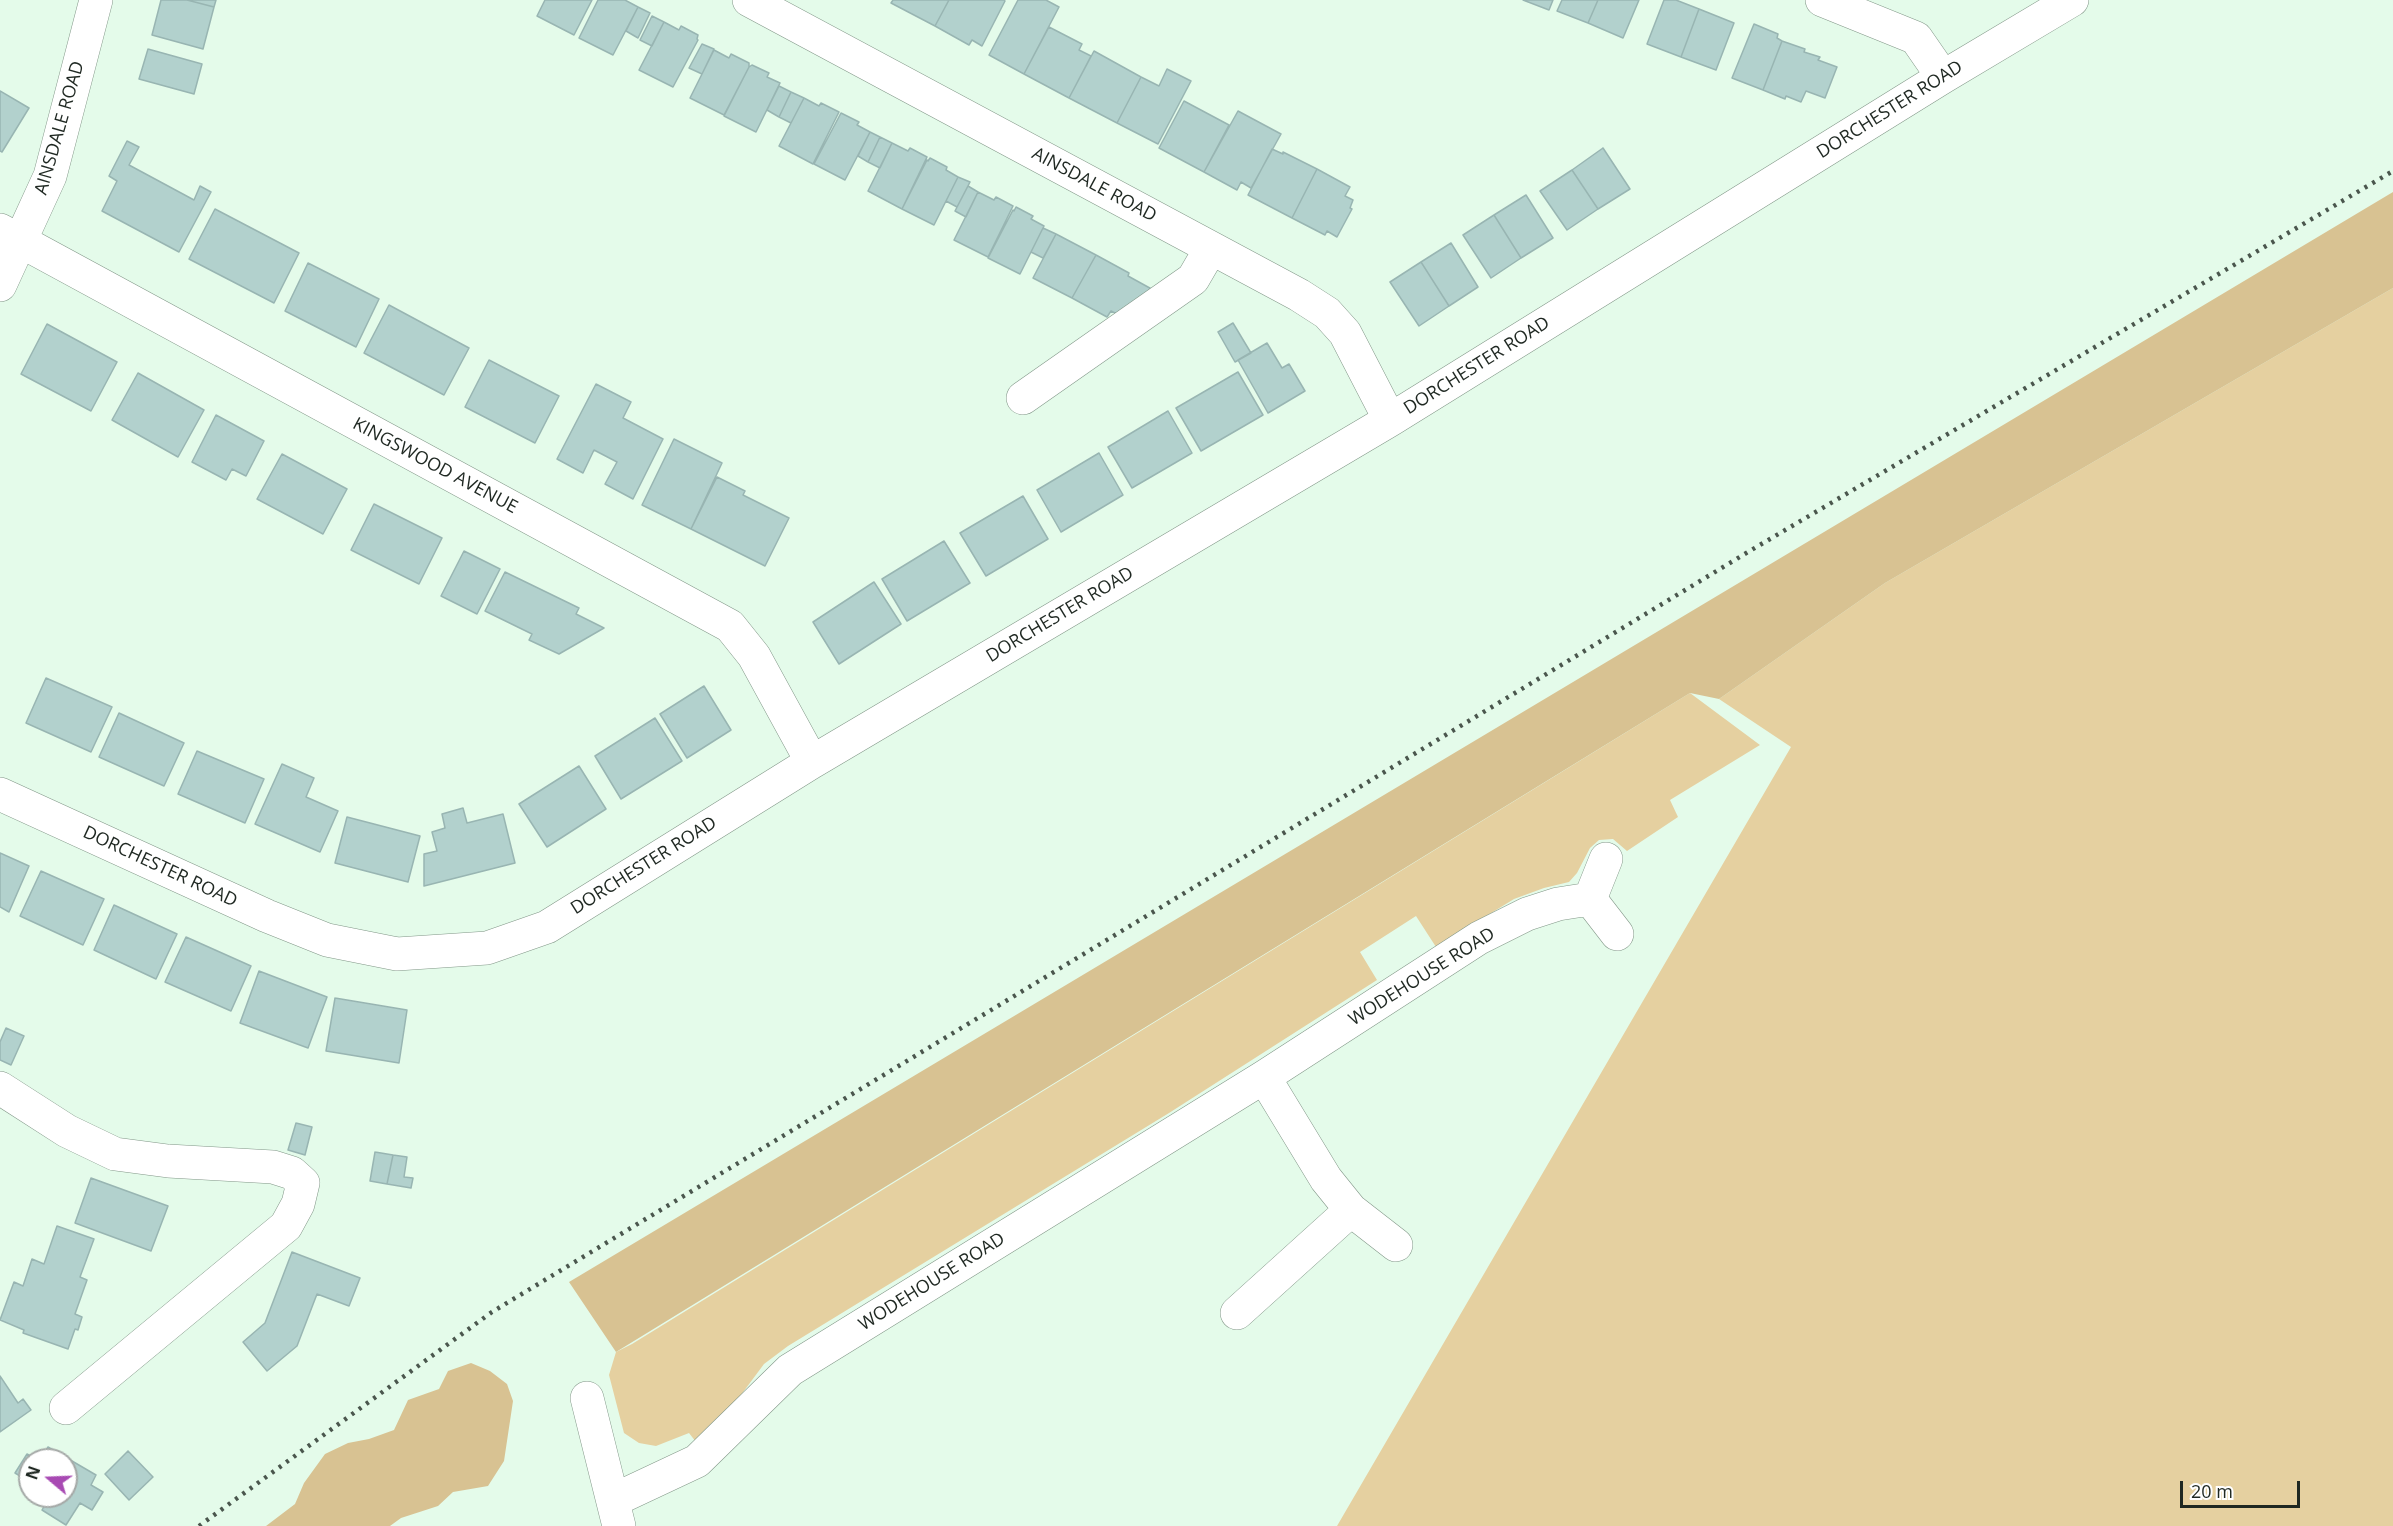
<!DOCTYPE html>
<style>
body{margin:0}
#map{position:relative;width:2393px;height:1526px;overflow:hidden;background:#e4fbea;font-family:"Open Sans",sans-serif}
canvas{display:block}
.north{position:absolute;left:18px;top:1448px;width:60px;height:60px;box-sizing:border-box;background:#fff;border:2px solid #a5a9a7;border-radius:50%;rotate:289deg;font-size:16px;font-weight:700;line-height:24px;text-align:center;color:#1f2822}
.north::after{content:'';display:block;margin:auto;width:21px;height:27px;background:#a84ab3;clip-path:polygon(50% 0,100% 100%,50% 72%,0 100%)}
.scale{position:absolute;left:2180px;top:1481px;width:120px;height:27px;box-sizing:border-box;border:3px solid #1f2822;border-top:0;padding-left:8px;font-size:18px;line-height:21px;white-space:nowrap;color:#1f2822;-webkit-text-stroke:4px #fff;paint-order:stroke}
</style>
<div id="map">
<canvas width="2393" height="1526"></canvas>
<div class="north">N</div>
<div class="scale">20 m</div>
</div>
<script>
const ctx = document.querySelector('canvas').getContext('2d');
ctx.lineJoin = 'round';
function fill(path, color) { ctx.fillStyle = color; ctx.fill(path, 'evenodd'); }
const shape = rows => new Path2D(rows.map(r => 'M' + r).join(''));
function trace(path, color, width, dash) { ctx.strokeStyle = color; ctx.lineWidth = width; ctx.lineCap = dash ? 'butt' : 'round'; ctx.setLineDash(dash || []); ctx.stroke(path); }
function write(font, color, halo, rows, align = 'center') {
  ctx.font = font + ' "Open Sans",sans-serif'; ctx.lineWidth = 6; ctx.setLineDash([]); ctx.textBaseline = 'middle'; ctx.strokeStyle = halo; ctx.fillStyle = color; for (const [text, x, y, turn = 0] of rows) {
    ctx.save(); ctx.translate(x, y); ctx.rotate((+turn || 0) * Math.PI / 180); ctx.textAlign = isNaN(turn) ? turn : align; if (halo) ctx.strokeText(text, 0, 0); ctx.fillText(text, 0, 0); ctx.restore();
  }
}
fill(shape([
 [2393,288,2393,1526,1337,1526,1791,747,1719,699,1885,583],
 [1690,693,1760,745,1670,800,1678,817,1627,851,1613,839,1599,840,1590,848,1577,873,1569,882,1544,888,1514,899,1436,947,1416,916,1360,952,1377,980,1169,1113,788,1346,764,1364,735,1403,696,1442,689,1433,656,1446,639,1443,624,1433,609,1375,616,1352,632,1344]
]), '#e5d0a0');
fill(shape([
 [2393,192,2393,288,1885,583,1719,699,1690,693,616,1352,569,1282],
 [471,1363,490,1371,507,1384,513,1401,504,1461,488,1486,453,1492,438,1506,401,1518,390,1526,266,1526,295,1504,304,1483,325,1454,348,1443,369,1439,394,1430,408,1400,439,1389,448,1371]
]), '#d8c292');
const building = shape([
 [161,0,187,0,214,7,203,49,152,35,161,0],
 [187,0,216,0,214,7,187,0],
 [545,0,592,0,574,35,537,16,545,0],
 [598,0,625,0,638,7,613,55,579,38,598,0],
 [893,0,949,0,935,26,891,3,893,0],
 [949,0,1004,0,1005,1,982,46,972,40,969,45,935,26,949,0],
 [1018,0,1046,0,1059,7,1024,74,989,55,1018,0],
 [1523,0,1553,0,1549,10,1523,0],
 [1562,0,1598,0,1588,23,1557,11,1562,0],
 [1598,0,1639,0,1623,38,1588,23,1598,0],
 [1664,0,1676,0,1699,9,1681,57,1647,44,1664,0],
 [638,7,650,13,638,38,626,31,638,7],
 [1699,9,1734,23,1716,70,1681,57,1699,9],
 [652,16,664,22,652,46,640,40,652,16],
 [664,22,679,30,681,26,698,35,697,39,698,40,673,87,639,70,664,22],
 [1754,24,1778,34,1777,38,1782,41,1763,90,1732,78,1754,24],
 [1049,27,1082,44,1079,50,1091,56,1069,98,1024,74,1049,27],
 [1782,41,1805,49,1804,52,1820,57,1818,60,1837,67,1825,98,1806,91,1801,102,1786,96,1785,99,1763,90,1782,41],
 [702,44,714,49,702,74,689,68,702,44],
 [148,49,202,64,194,94,139,79,148,49],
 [714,50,729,58,731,54,749,63,749,67,724,115,690,98,714,50],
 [1094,51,1141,77,1117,123,1069,98,1094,51],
 [752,65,769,73,767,77,780,83,756,132,724,116,749,67,752,65],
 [1167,69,1191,81,1158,144,1117,123,1141,77,1159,86,1167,69],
 [779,86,791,92,779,117,767,110,779,86],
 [0,91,29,108,2,152,0,151,0,91],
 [791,92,804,98,791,123,779,117,791,92],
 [804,98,819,106,821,103,839,112,813,164,779,146,804,98],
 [1184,101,1229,125,1204,172,1159,148,1184,101],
 [1238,111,1281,134,1251,188,1241,182,1237,190,1204,172,1238,111],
 [841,113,859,122,857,125,870,132,845,180,814,164,841,113],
 [870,132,880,137,868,162,858,156,870,132],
 [880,137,892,143,880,168,868,162,880,137],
 [127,141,139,147,129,165,194,200,200,186,211,192,179,252,102,211,117,181,109,176,127,141],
 [892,143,908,151,910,148,927,157,902,209,868,191,892,143],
 [1603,148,1630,189,1598,209,1572,170,1603,148],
 [1272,149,1283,154,1283,152,1317,169,1292,218,1248,195,1272,149],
 [930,158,947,167,946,170,958,177,934,225,902,209,927,160,928,161,930,158],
 [1317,169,1350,187,1345,196,1353,200,1350,208,1352,209,1337,237,1327,231,1325,235,1292,218,1317,169],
 [1572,170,1598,209,1567,230,1540,191,1572,170],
 [958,177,970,182,957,207,946,201,958,177],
 [968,186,978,192,966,217,955,211,968,186],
 [978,192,994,200,996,197,1013,206,988,257,954,240,978,192],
 [1526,195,1553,238,1521,258,1494,215,1526,195],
 [1016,207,1033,216,1031,219,1044,226,1020,274,988,258,1013,210,1014,211,1016,207],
 [215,209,299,253,274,303,189,259,215,209],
 [1494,215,1521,258,1491,278,1463,235,1494,215],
 [1043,228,1056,234,1043,258,1031,252,1043,228],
 [1056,234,1096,255,1072,298,1033,278,1056,234],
 [1451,243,1478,287,1449,306,1421,262,1451,243],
 [1096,255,1129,273,1128,276,1157,292,1123,317,1111,311,1107,317,1072,298,1096,255],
 [1421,262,1449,306,1419,326,1390,282,1421,262],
 [308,263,379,299,356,347,285,311,308,263],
 [389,305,469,348,444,395,364,353,389,305],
 [1233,323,1251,353,1235,362,1218,332,1233,323],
 [47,324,117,362,91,411,21,374,47,324],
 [1267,343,1282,368,1289,364,1305,391,1268,413,1238,360,1267,343],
 [489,360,559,396,535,443,465,407,489,360],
 [1238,372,1263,415,1201,451,1176,408,1238,372],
 [138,373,204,410,178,457,112,420,138,373],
 [596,384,631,402,623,418,663,439,633,499,605,484,617,462,594,450,583,473,557,459,596,384],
 [1168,411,1192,453,1132,488,1108,447,1168,411],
 [216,415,264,441,246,476,232,469,226,480,192,462,216,415],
 [674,439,722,463,691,529,642,505,674,439],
 [1099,453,1123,495,1061,532,1037,490,1099,453],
 [282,454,347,489,323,534,257,499,282,454],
 [717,477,745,491,743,495,789,518,765,566,691,529,717,477],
 [1023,496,1048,539,986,576,960,533,1023,496],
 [374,504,442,538,419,584,351,550,374,504],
 [944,541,970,583,907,621,882,579,944,541],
 [464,551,500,569,477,614,441,596,464,551],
 [505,572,579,608,576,614,604,628,559,654,529,640,532,634,485,611,505,572],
 [874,582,901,624,839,664,813,622,874,582],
 [46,678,112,707,91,752,26,723,46,678],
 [704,686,731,730,687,758,660,714,704,686],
 [119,713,184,743,164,786,99,757,119,713],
 [655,718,682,761,621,799,595,756,655,718],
 [197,751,264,779,245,823,178,794,197,751],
 [282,764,314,778,306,797,338,811,320,852,255,824,282,764],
 [579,766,606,809,547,847,519,804,579,766],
 [463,808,467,823,503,814,515,863,424,886,424,854,437,851,432,832,445,828,442,814,463,808],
 [347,817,420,836,408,882,335,863,347,817],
 [0,853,29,866,9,912,0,907,0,853],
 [41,871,104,899,83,945,20,916,41,871],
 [114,905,177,934,156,979,94,950,114,905],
 [186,937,251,966,231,1011,165,982,186,937],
 [259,971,327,997,308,1048,240,1023,259,971],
 [335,998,407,1010,399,1063,326,1051,335,998],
 [6,1028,24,1036,11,1065,0,1060,0,1042,6,1028],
 [296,1123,312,1127,305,1155,288,1150,296,1123],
 [375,1152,393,1155,387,1184,370,1181,375,1152],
 [393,1155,407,1157,404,1177,413,1178,411,1188,387,1184,393,1155],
 [91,1178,168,1206,151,1251,75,1223,91,1178],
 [57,1226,94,1239,80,1277,87,1280,75,1314,82,1317,78,1330,75,1329,68,1349,23,1333,24,1330,0,1320,14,1282,23,1286,32,1259,44,1264,57,1226],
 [292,1252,360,1278,349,1306,317,1294,297,1346,267,1371,243,1342,265,1323,292,1252],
 [0,1376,18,1403,23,1399,31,1410,0,1432,0,1376],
 [48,1447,96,1475,91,1485,103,1492,92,1510,80,1503,66,1525,42,1510,50,1496,66,1496,66,1460,40,1460,48,1447],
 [128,1451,153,1477,129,1500,105,1474,128,1451],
 [27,1454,38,1460,30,1460,30,1482,15,1473,27,1454]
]);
fill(building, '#b2d1cd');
trace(building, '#98b5b2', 1.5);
const minor = shape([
 [749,0,1299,295,1327,313,1345,333,1390,420],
 [1822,0,1916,38,1943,77],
 [0,230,730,626,754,656,812,762],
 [0,285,50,176,96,0],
 [1023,398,1193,279,1211,248],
 [0,794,267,916,327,940,397,954,487,948,547,927,812,762,1390,420,1943,77,2072,0],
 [1590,899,1617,934],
 [0,1088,67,1131,115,1154,168,1161,273,1167,292,1173,303,1183,298,1204,286,1226,66,1408],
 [1351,1210,1396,1245],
 [1237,1313,1351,1210,1326,1179,1264,1077],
 [587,1398,619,1526],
 [614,1500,697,1461,790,1370,1264,1077,1479,938,1527,914,1558,904,1590,899,1606,859]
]);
trace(minor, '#829788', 34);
trace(minor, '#fff', 33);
trace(shape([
 [199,1526,492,1312,1748,552,2393,171]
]), '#4a564d', 4.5, [3, 6]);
write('18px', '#1f2822', '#fff', [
 ["DORCHESTER ROAD",1890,110,-32],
 ["AINSDALE ROAD",60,128,-74],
 ["AINSDALE ROAD",1094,185,28],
 ["DORCHESTER ROAD",1477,366,-32],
 ["KINGSWOOD AVENUE",435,466,28],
 ["DORCHESTER ROAD",1060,615,-31],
 ["DORCHESTER ROAD",644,866,-32],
 ["DORCHESTER ROAD",160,867,25],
 ["WODEHOUSE ROAD",1422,977,-32],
 ["WODEHOUSE ROAD",932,1282,-32]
]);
</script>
